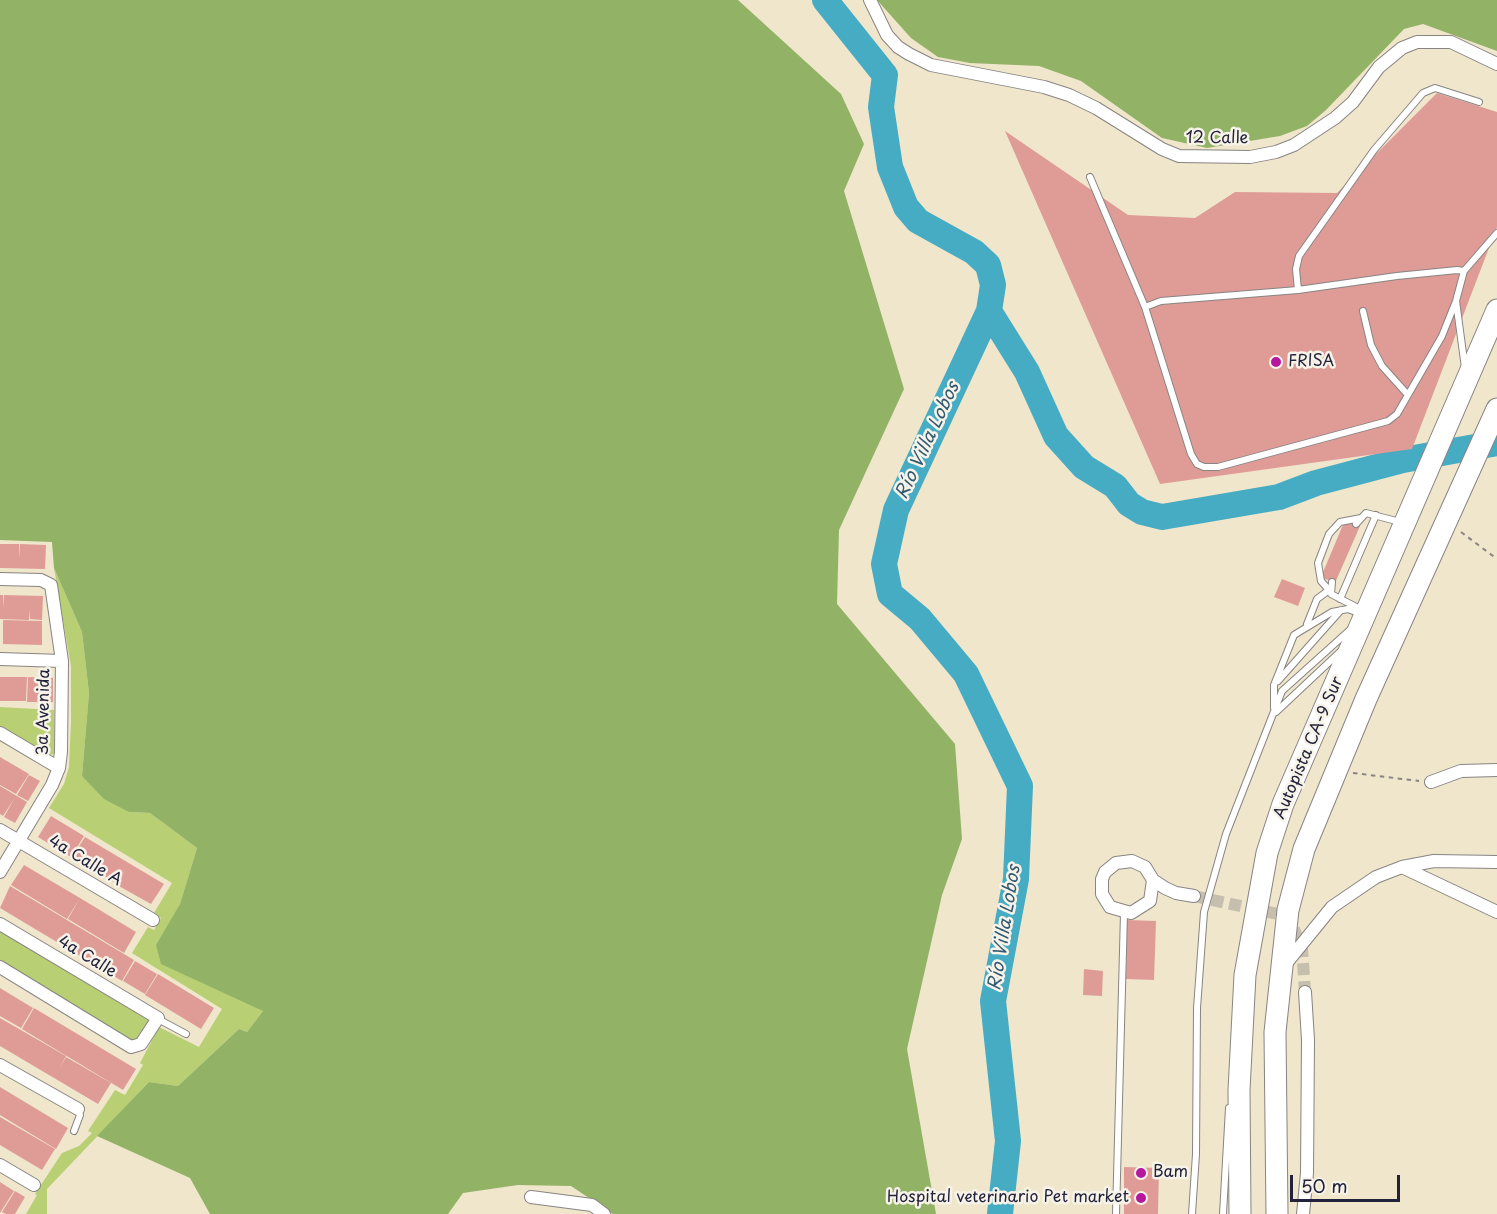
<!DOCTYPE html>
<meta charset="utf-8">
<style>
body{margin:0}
#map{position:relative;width:1497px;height:1214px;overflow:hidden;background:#efe6cb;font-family:"Playpen Sans",sans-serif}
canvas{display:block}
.scale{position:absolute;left:1290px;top:1175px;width:110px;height:27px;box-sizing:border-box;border:3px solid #22223b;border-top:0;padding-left:8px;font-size:18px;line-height:21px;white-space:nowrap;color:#22223b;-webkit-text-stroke:4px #f7f3e8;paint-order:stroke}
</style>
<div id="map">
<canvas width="1497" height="1214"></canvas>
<div class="scale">50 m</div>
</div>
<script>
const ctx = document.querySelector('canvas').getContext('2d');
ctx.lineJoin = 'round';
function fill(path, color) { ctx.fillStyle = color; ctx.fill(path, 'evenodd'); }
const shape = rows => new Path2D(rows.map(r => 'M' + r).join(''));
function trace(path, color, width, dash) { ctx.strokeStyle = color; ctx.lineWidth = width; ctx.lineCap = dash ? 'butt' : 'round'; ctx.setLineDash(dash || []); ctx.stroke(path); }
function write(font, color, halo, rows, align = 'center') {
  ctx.font = font + ' "Playpen Sans",sans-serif'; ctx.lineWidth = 5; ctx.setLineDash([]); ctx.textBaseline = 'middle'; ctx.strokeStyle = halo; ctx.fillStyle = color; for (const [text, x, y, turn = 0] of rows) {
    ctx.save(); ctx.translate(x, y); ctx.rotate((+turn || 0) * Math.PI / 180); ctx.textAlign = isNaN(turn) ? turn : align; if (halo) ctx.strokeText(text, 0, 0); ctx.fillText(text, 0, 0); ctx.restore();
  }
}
fill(shape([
 [54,568,82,632,89,693,82,776,129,812,150,813,197,848,180,904,170,923,263,1011,247,1032,239,1029,178,1086,149,1082,47,1189,47,1214,26,1214,37,1195,35,1194,62,1153,79,1146,92,1133,88,1131,115,1090,125,1095,143,1065,140,1063,159,1027,199,1047,222,1009,132,953,148,927,154,930,161,918,154,913,172,883,49,808,64,784,69,767,71,722,71,666],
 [0,707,54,710,54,754,49,755,0,727],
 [0,924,158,1018,131,1047,0,967]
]), '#b8cf74');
fill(shape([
 [0,0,738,0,841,94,864,144,844,191,904,389,839,530,837,604,955,744,962,839,942,895,907,1049,936,1214,613,1214,571,1186,518,1185,463,1193,448,1214,210,1214,190,1178,97,1136,149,1082,178,1086,239,1029,247,1032,263,1011,161,964,156,945,180,904,197,848,150,813,129,812,104,799,82,776,89,693,82,632,54,568,52,542,0,540],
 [877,0,1497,0,1497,51,1423,24,1404,29,1326,110,1307,126,1280,136,1207,148,1162,138,1081,81,1039,66,970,63,938,57,911,38]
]), '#92b266');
trace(shape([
 [825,0,885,75,881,107,890,167,906,207,918,221,974,252,988,265,993,285,989,311,896,510,884,564,890,594,920,619,966,674,1020,786,1016,879,993,1001,1008,1141,1000,1214],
 [989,311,1027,372,1056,436,1084,467,1115,486,1129,504,1142,512,1162,517,1279,497,1316,483,1403,460,1497,443]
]), '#45acc4', 26);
fill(shape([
 [1437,93,1497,112,1497,227,1412,449,1160,484,1005,131,1128,215,1195,218,1235,192,1337,193],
 [1345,520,1360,526,1335,583,1321,577],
 [0,544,19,544,20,558,20,544,46,545,45,569,0,568],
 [1282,579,1305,588,1298,606,1274,597],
 [0,595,3,595,4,608,4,595,43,596,42,620,30,619,29,610,29,620,0,619],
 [3,620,42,621,42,645,3,644],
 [0,677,27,677,26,701,0,701],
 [28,677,53,678,53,702,27,702],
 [0,757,29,774,16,794,0,785],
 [29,775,40,781,28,801,17,795],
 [0,786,27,802,15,823,4,817,14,799,3,816,0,814],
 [51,816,84,836,71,857,38,837],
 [85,837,164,884,151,904,117,885,127,867,117,884,72,857],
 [24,865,80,898,67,919,11,885],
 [10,886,134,960,122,981,0,908],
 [80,898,136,932,124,953,68,919],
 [1127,920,1156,921,1154,980,1126,979],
 [135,961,157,974,145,994,123,981],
 [1084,969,1103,971,1102,996,1083,995],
 [158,974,214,1008,201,1029,145,995],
 [0,988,33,1008,21,1028,0,1016],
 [34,1008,136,1069,123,1090,22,1029],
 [0,1018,66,1056,59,1069,66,1057,111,1083,98,1104,0,1046],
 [0,1087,68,1128,56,1149,0,1115],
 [0,1117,55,1149,42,1170,0,1145],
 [1124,1167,1159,1168,1158,1214,1124,1214],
 [0,1182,14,1191,0,1213],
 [15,1191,25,1197,15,1214,6,1214,2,1212]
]), '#df9c97');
trace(shape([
 [1194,896,1278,914,1292,925,1302,948,1305,992]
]), '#c6bfae', 12, [12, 6]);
const service = shape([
 [1090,177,1145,307],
 [1464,271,1457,270,1397,276,1298,290,1161,301,1145,307,1191,454,1197,464,1204,467,1218,467,1388,421,1397,414,1442,336,1456,301,1464,271,1497,233],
 [1298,290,1296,269,1299,256,1374,150,1423,93,1435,88,1479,102],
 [1456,301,1465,368],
 [1363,311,1371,345,1382,366,1408,395],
 [1356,524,1366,513,1400,522],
 [1332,582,1331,594,1362,610],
 [1340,599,1376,515],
 [1307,624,1317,599,1329,590,1321,581,1318,563,1329,534,1340,522,1361,518],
 [1278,681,1341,610],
 [1274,708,1274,685,1294,635,1332,612,1348,609,1361,614],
 [1276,712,1341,651],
 [158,1019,186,1034],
 [74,1131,80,1115,78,1109],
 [1116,1214,1124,913],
 [1192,1214,1196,1154,1197,1008,1204,912,1226,834,1282,691,1351,629],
 [1223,1214,1229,1108]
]);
const minor = shape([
 [870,0,887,35,898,47,909,54,931,65,1044,87,1069,95,1096,108,1162,149,1179,156,1250,157,1276,152,1294,145,1335,118,1353,102,1379,67,1402,48,1417,42,1451,42,1497,64],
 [0,579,41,580,51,585,62,661,61,752,59,768,52,785,0,872],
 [0,659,62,661],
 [0,733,59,768],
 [1431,782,1461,771,1497,770],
 [0,830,153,920],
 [1402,867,1497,912],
 [1153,880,1150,901,1131,913,1110,907,1102,894,1102,879,1105,872,1116,863,1132,861,1145,867,1153,880,1165,888,1176,893,1194,896],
 [0,924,158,1018,141,1044,131,1047,0,967],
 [1284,966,1332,907,1376,877,1402,867,1434,861,1497,862],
 [0,1065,78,1109],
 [0,1165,34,1185],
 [531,1197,592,1205,604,1214],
 [1303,1214,1307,1173,1308,1040,1305,992]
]);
const trunk = shape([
 [1240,1214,1239,1090,1245,975,1267,853,1283,804,1497,310],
 [1277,1214,1275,1032,1288,910,1304,849,1366,699,1497,409]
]);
trace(service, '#888483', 8);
trace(minor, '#888483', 14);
trace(trunk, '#888483', 23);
trace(shape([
 [1461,532,1497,559],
 [1353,773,1419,781]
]), '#888483', 2, [4.5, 4.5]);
trace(service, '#fff', 6);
trace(minor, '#fff', 12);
trace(trunk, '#fff', 21);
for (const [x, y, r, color] of [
 [1276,362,6,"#b5179e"],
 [1141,1173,6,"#b5179e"],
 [1141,1198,6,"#b5179e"]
]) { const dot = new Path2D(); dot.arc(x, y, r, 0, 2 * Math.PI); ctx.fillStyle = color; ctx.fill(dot); trace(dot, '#f7f3e8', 2); }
write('16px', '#22223b', '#f7f3e8', [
 ["12 Calle",1217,139],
 ["3a Avenida",44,712,-89],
 ["Autopista CA-9 Sur",1309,748,-67],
 ["4a Calle A",85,861,31],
 ["4a Calle",87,957,31]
]);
write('16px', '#22223b', '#f7f3e8', [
 ["FRISA",1288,362],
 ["Bam",1153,1173],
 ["Hospital veterinario Pet market",1129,1198,"right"]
], 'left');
write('italic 18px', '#305972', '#f7f3e8', [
 ["Río Villa Lobos",928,441,-65],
 ["Río Villa Lobos",1005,928,-81]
]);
</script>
